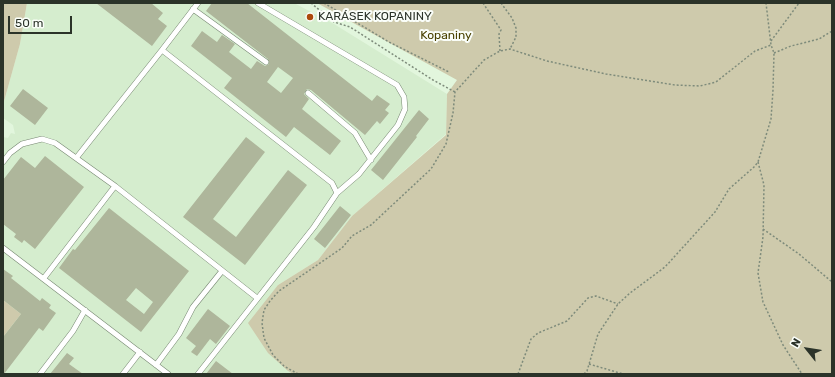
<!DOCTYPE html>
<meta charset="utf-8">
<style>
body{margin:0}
#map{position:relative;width:835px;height:377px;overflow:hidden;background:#e2f6dd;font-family:Rubik,sans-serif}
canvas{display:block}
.frame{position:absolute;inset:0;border:4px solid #2b3329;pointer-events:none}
.north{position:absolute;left:787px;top:329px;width:40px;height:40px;-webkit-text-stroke:3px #fafef9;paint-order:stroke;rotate:300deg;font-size:11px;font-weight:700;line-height:16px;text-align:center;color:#2b3329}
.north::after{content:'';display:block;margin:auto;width:14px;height:18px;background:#2b3329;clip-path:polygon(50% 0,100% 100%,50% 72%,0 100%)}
.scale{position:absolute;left:8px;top:16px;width:64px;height:18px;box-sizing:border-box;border:2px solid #2b3329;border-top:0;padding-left:5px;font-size:12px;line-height:14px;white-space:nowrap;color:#2b3329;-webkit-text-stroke:3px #fafef9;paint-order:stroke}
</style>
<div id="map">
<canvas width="835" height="377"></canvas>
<div class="frame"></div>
<div class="north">N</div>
<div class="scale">50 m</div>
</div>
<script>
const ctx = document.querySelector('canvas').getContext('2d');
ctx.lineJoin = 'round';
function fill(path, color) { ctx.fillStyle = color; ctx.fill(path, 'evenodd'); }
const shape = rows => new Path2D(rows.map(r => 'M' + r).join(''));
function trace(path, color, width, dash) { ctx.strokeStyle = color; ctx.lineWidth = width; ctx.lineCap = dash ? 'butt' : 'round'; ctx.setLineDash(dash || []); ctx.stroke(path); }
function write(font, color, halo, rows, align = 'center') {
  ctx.font = font + ' Rubik,sans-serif'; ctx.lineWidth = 4; ctx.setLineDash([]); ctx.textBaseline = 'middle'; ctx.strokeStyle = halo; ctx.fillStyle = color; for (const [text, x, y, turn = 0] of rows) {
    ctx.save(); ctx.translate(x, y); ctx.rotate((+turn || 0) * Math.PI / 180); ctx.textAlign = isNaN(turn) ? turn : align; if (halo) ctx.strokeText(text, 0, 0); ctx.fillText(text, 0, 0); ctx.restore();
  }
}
fill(shape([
 [27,3,294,3,334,24,447,94,446,134,352,216,318,260,278,285,288,371,293,374,3,374,3,337,21,314,3,300,3,137,8,138,11,133,15,134,13,125,3,118,3,105,20,44]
]), '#d5edce');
fill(shape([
 [3,3,27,3,20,44,3,105],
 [317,3,832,3,832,374,293,374,288,371,268,353,248,323,278,285,318,260,352,216,446,135,447,94,457,80],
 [3,300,21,314,3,337]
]), '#cecaac');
fill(shape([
 [96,3,151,3,163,13,158,19,167,26,152,46],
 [212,3,247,3,372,101,377,95,390,104,385,110,389,113,380,124,377,121,365,135,311,90,307,89,304,94,309,99,302,109,341,141,330,155,294,127,286,137,224,88,232,78,191,46,202,31,217,42,222,35,235,44,229,52,251,69,257,61,265,66,269,64,268,59,206,11],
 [278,67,293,78,281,93,267,82],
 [23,89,48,108,35,125,10,106],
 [419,110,429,119,416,136,417,137,383,180,371,170],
 [246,137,265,152,213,219,236,237,288,170,307,185,245,265,183,217],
 [45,156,84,187,35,249,24,240,22,243,14,237,16,234,3,224,3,180,21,157,35,168],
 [340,206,351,215,325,248,314,239],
 [109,208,189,271,141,332,59,268,73,249,75,250],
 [136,288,153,302,144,314,126,300],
 [3,269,13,276,11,278,40,301,42,298,51,305,49,308,56,313,43,331,39,328,4,374,3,337,21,314,3,300],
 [208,309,230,326,216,344,210,339,197,356,191,352,196,346,186,338],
 [67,353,74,358,69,364,83,374,50,374],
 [216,361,233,374,206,374]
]), '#aeb69b');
const lane = shape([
 [193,9,266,62],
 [162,50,332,183,337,193],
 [308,93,355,133,371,160],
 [77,157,162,50,198,3],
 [3,162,10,153,22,144,42,139,55,143,115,186,44,278],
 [115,186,257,298],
 [3,248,168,374],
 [156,365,179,334,193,307,222,271],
 [40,374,73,331,85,310],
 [123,374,140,352],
 [198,374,314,227,337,193,359,174,398,125,405,109,404,97,397,85,258,3]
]);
trace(lane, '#778872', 6);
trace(shape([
 [311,3,334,22,350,27,433,80,455,92],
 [324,3,389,42,449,72],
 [483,3,501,30,499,34,500,51],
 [501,3,512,18,516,28,516,37,510,49],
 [771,41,799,3],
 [774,53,791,46,819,39,832,31],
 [758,162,764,185,763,237,758,273,763,302,783,345,802,374],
 [763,229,799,254,832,282],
 [589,364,623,374],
 [298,374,284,366,273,355,264,338,262,323,264,310,270,301,279,291,342,248,352,236,371,225,431,169,446,144,453,113,455,92,484,60,500,51,510,49,547,61,606,74,675,85,700,86,716,82,755,51,771,45],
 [518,374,531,339,538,333,567,321,588,298,596,296,618,304],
 [584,374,587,371,598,334,618,304,630,293,665,267,715,212,729,189,754,167,758,162,771,119,773,90,774,53,771,45,766,3]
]), '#7e8b7b', 1.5, [2, 2]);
trace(lane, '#fff', 5);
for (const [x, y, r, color] of [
 [310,17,4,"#ac4a0c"]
]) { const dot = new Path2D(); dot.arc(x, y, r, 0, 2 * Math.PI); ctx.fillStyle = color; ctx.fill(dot); trace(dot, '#fafef9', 1.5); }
write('12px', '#2b3329', '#fafef9', [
 ["KARÁSEK KOPANINY",318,17]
], 'left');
write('12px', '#494101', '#fafef9', [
 ["Kopaniny",446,36]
]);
</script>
